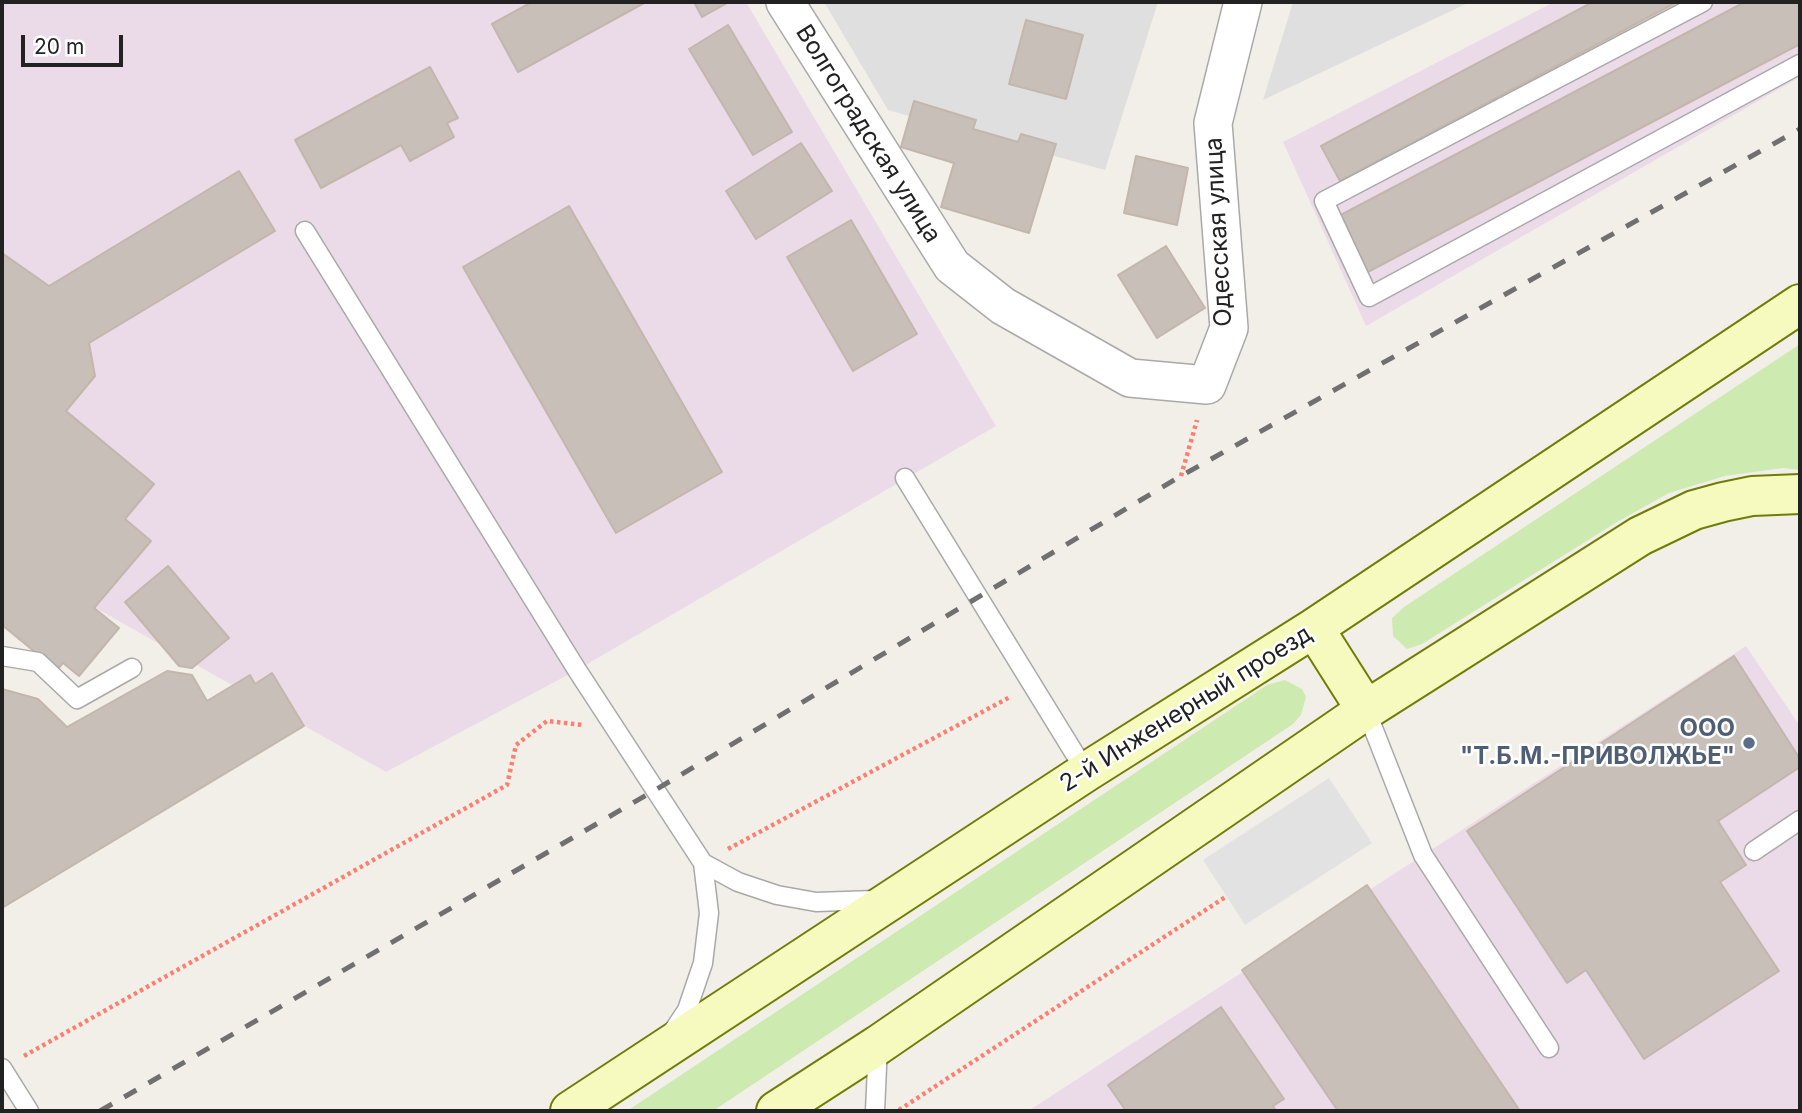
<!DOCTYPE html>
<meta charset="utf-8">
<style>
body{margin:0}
#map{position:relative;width:1802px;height:1113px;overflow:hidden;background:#f2efe9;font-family:Inter,sans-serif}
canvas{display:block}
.frame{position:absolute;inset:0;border:4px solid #222;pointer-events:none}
.scale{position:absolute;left:21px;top:35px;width:102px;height:32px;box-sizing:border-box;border:4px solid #222;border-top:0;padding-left:9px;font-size:21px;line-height:24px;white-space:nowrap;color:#222;-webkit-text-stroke:5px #fff;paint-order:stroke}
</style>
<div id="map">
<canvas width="1802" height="1113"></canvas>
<div class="frame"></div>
<div class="scale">20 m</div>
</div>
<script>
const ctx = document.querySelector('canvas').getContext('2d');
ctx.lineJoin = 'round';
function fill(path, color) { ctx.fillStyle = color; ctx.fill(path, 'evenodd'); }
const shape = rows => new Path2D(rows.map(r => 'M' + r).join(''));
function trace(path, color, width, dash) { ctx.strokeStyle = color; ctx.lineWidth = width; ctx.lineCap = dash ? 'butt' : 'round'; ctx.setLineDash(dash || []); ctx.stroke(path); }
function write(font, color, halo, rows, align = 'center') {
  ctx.font = font + ' Inter,sans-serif'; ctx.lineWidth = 5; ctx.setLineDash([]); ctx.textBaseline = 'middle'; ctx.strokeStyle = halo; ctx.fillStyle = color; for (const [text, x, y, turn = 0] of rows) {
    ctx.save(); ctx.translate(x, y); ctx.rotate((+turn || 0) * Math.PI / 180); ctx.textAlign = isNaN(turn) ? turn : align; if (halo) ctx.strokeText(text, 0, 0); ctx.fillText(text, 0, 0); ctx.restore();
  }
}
fill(shape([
 [824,2,1158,2,1105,170,888,110],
 [1293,2,1470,2,1263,100]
]), '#e0dfdf');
fill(shape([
 [2,2,746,2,996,426,577,670,386,772,2,555],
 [1554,2,1800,2,1800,77,1366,326,1283,142],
 [1746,646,1800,726,1800,1111,1028,1111]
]), '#ebdbe8');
fill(shape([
 [1800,344,1800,470,1783,468,1725,476,1669,493,1617,522,1422,644,1407,649,1393,636,1392,618,1404,607],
 [1285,680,1302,689,1306,697,1301,715,1293,724,713,1111,627,1111,1267,685]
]), '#cdebb0');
fill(shape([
 [1329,778,1372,843,1245,925,1203,860]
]), '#e2e2e2');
const building = shape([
 [532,2,646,2,518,72,492,24,532,2],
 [694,2,729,2,702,17,694,2],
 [1593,2,1677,2,1340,181,1321,146,1593,2],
 [1745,2,1800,2,1800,44,1364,274,1335,218,1745,2],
 [1026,20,1083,35,1066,99,1009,84,1026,20],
 [728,25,792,132,753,155,689,49,728,25],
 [430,67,458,118,447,123,454,137,410,161,401,145,321,188,295,140,430,67],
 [914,101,976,120,973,129,1018,142,1021,134,1056,144,1029,233,941,207,954,163,901,147,914,101],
 [801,143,832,191,756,239,726,191,801,143],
 [1136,156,1188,168,1177,225,1124,213,1136,156],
 [239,171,275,231,89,343,95,376,66,411,154,484,125,519,151,541,94,608,119,628,79,676,63,663,57,670,2,625,2,253,49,286,239,171],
 [569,206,722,472,616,533,463,267,569,206],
 [851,220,917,334,853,371,787,257,851,220],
 [1166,246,1205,308,1157,338,1118,275,1166,246],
 [168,566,229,638,192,668,179,666,125,602,168,566],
 [1734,656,1800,759,1800,767,1718,821,1746,865,1720,882,1779,971,1644,1059,1586,970,1567,983,1467,831,1734,656],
 [167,671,192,675,207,701,250,675,255,684,272,673,304,726,2,908,2,689,38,699,67,727,167,671],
 [1367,885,1520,1111,1338,1111,1242,970,1367,885],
 [1221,1007,1284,1099,1273,1106,1276,1111,1126,1111,1108,1085,1221,1007]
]);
fill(building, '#c7bfb8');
trace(building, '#c4b6ab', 2);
const service = shape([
 [1703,2,1324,201,1369,297,1800,64],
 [305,231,577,670,703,863,709,913,703,963,687,1010,673,1031],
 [905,478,1086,772],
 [2,656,38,662,77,699,132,668],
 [1366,710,1423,855,1549,1048],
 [1754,851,1800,820],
 [703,863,738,882,777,895,816,902,874,900],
 [2,1068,29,1111],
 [875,1111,878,1045]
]);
const minor = shape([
 [785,2,952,266,1003,306,1130,378,1207,385,1229,328,1213,123,1243,2]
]);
const secondary = shape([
 [1314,628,1366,710],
 [570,1111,1086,772,1314,628,1800,304],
 [776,1111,878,1045,1366,710,1640,536,1694,510,1723,502,1752,496,1800,494]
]);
trace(service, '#a9a9a9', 21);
trace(minor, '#a9a9a9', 40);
trace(secondary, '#707d05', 42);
trace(shape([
 [1181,476,1197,420],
 [728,849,1010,697],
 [24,1056,507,785,516,745,547,721,583,725],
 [899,1110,1227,896]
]), '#fa8072', 4.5, [3.5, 3.5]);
trace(service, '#fff', 18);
trace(minor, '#fff', 37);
trace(secondary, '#f7fabf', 38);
trace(shape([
 [100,1111,657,789,1181,476,1800,129]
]), '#707070', 5, [14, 14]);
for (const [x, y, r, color] of [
 [1749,743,7,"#5c6f8a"]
]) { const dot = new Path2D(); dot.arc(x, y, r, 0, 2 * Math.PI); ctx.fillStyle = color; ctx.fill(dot); trace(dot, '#fff', 2.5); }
write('24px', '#222', '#fff', [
 ["Волгоградская улица",868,134,58],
 ["Одесская улица",1219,232,-93],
 ["2-й Инженерный проезд",1186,709,-32]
]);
write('bold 24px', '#4e5e75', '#fff', [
 ["ООО",1735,729],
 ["\"Т.Б.М.-ПРИВОЛЖЬЕ\"",1735,757]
], 'right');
</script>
